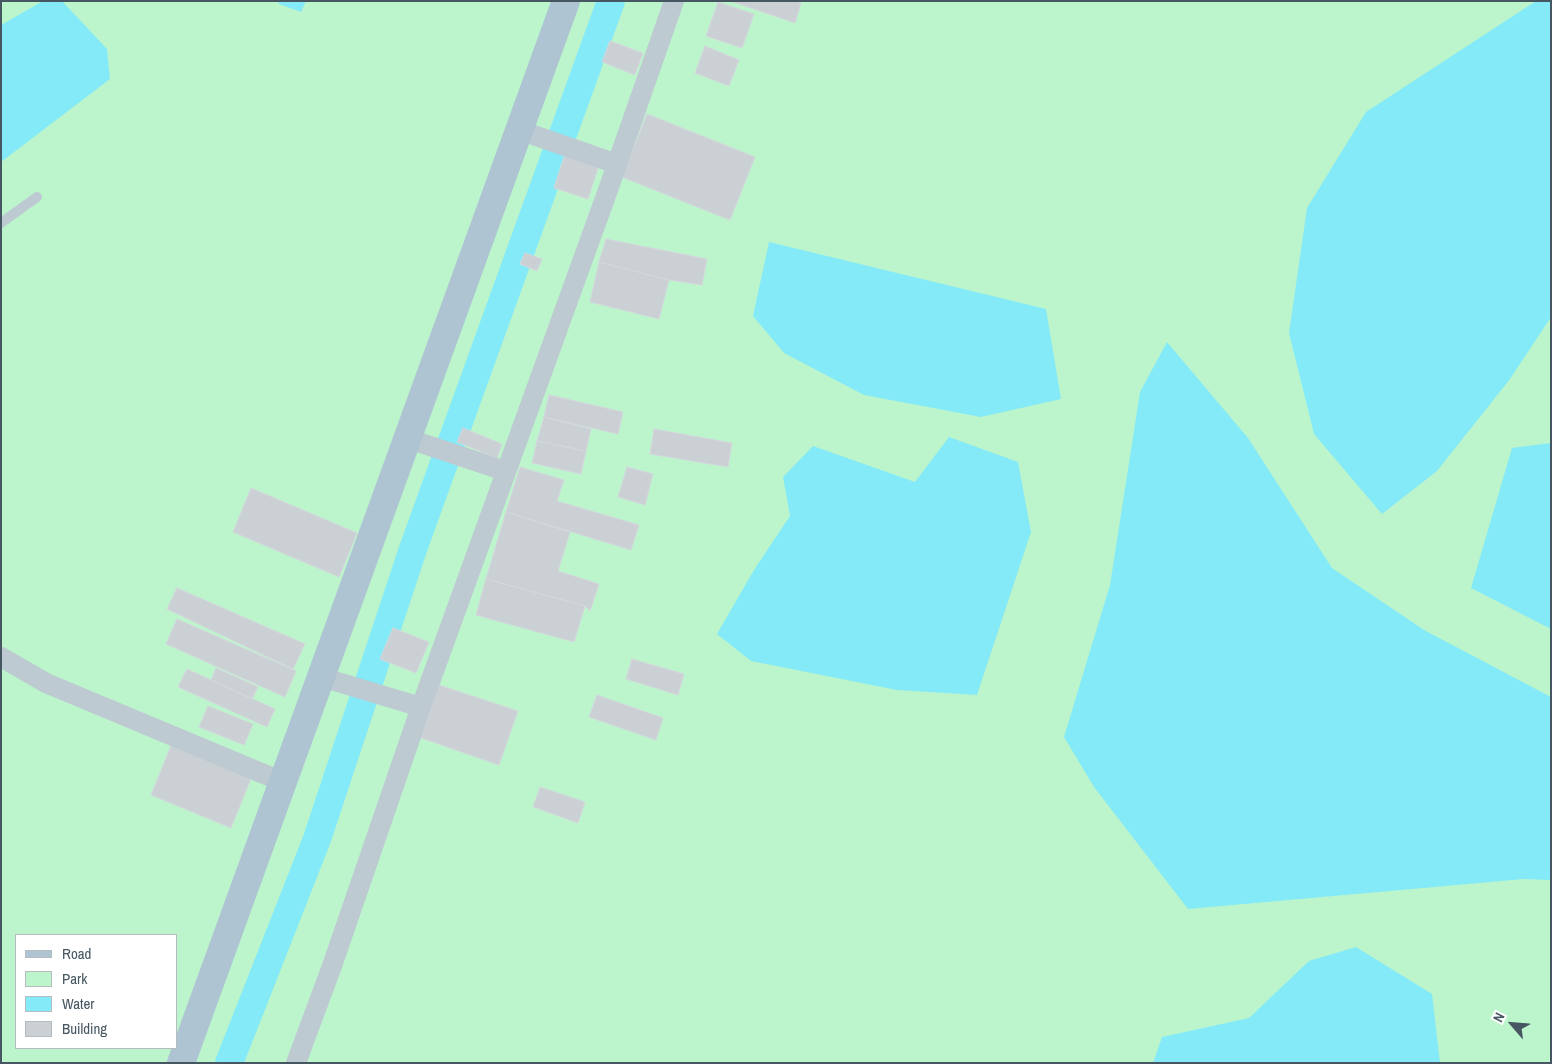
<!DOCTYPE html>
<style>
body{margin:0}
#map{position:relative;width:1552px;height:1064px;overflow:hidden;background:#f4f1f1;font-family:"Archivo Narrow",sans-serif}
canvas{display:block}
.frame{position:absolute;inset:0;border:2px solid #465761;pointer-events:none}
.legend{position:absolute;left:15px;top:934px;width:162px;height:115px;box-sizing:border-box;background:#fff;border:1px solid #b5bcc0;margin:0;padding:6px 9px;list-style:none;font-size:15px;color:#465761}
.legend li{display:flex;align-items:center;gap:10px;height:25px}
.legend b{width:25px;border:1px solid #b5bcc0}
.north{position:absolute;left:1487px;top:999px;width:50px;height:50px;-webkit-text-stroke:4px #fff;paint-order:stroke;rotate:297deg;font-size:14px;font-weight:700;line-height:20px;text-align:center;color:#465761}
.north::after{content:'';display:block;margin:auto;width:18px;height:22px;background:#465761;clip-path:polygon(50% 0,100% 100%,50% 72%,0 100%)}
</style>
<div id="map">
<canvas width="1552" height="1064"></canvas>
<div class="frame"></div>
<ul class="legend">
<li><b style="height:6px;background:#aec4d3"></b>Road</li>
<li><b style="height:14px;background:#bcf5cc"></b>Park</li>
<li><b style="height:14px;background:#84eaf7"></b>Water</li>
<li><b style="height:14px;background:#cad0d4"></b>Building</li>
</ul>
<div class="north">N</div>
</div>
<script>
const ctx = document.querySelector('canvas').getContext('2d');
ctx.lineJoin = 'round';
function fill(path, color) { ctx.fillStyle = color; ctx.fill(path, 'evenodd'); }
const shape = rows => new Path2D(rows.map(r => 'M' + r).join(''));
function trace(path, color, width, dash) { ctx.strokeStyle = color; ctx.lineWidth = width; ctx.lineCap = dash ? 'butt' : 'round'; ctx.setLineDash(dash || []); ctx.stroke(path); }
fill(shape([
 [1,1,1551,1,1551,1063,1,1063],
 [16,935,176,935,176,1048,16,1048]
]), '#bcf5cc');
fill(shape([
 [43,1,62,1,107,49,110,79,1,162,1,25],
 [278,1,306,1,301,12,279,4],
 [1536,1,1551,1,1551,317,1510,379,1437,471,1382,514,1314,434,1289,333,1307,208,1366,112],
 [769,242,1046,309,1061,399,981,417,864,395,784,353,753,316],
 [1167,342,1248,438,1332,568,1424,630,1551,697,1551,880,1524,879,1188,909,1094,787,1064,737,1110,585,1140,392],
 [949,437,1018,462,1031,532,977,695,897,690,751,661,717,634,754,570,790,516,783,477,813,446,915,482],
 [1551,443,1551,629,1471,588,1512,448],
 [1356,947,1432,994,1440,1063,1153,1063,1162,1037,1249,1018,1309,961]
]), '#84eaf7');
trace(shape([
 [229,1063,317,839,413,549,611,1]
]), '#84eaf7', 28);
const building = shape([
 [730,1,795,1,801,3,795,23,730,1],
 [718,2,754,14,742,48,706,36,718,2],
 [610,41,643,53,635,75,602,62,610,41],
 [705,46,739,60,729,86,695,73,705,46],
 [647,114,755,157,730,220,622,177,647,114],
 [565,154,599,165,588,199,554,188,565,154],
 [606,239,707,259,702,285,669,280,599,262,606,239],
 [525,253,542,259,537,271,520,264,525,253],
 [599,262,669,280,659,319,590,302,599,262],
 [549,395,623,412,618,434,544,417,549,395],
 [544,417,591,429,586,451,537,441,544,417],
 [463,428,502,444,497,458,457,442,463,428],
 [654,429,732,443,728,467,650,454,654,429],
 [537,441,586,451,581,474,532,463,537,441],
 [520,467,564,480,557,501,639,525,631,550,506,512,520,467],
 [627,467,653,474,645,505,618,497,627,467],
 [251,488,357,533,339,577,233,532,251,488],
 [506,512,570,532,558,571,599,584,590,611,585,606,486,579,506,512],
 [486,579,585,606,574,642,476,615,486,579],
 [177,588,305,644,293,669,167,609,177,588],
 [177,619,296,671,285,697,166,644,177,619],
 [393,628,429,642,416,673,380,659,393,628],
 [632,659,684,674,678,695,626,679,632,659],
 [216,668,258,687,252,699,211,680,216,668],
 [187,669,275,709,267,727,178,687,187,669],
 [439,685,518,711,499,765,421,738,439,685],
 [597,695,663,718,656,740,589,717,597,695],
 [208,706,253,724,244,745,199,727,208,706],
 [172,743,252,776,231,828,151,795,172,743],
 [540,787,585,802,578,823,533,807,540,787]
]);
fill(building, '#cad0d4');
trace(building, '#d4d8dd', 1);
trace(shape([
 [1,223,37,197]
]), '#bdcad2', 10);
trace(shape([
 [519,130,617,164],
 [406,438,505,471],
 [1,657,46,683,283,782],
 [321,677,421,707],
 [296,1063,332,966,421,707,608,190,674,1]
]), '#bdcad2', 20);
trace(shape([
 [181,1063,566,1]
]), '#aec4d3', 28);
</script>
